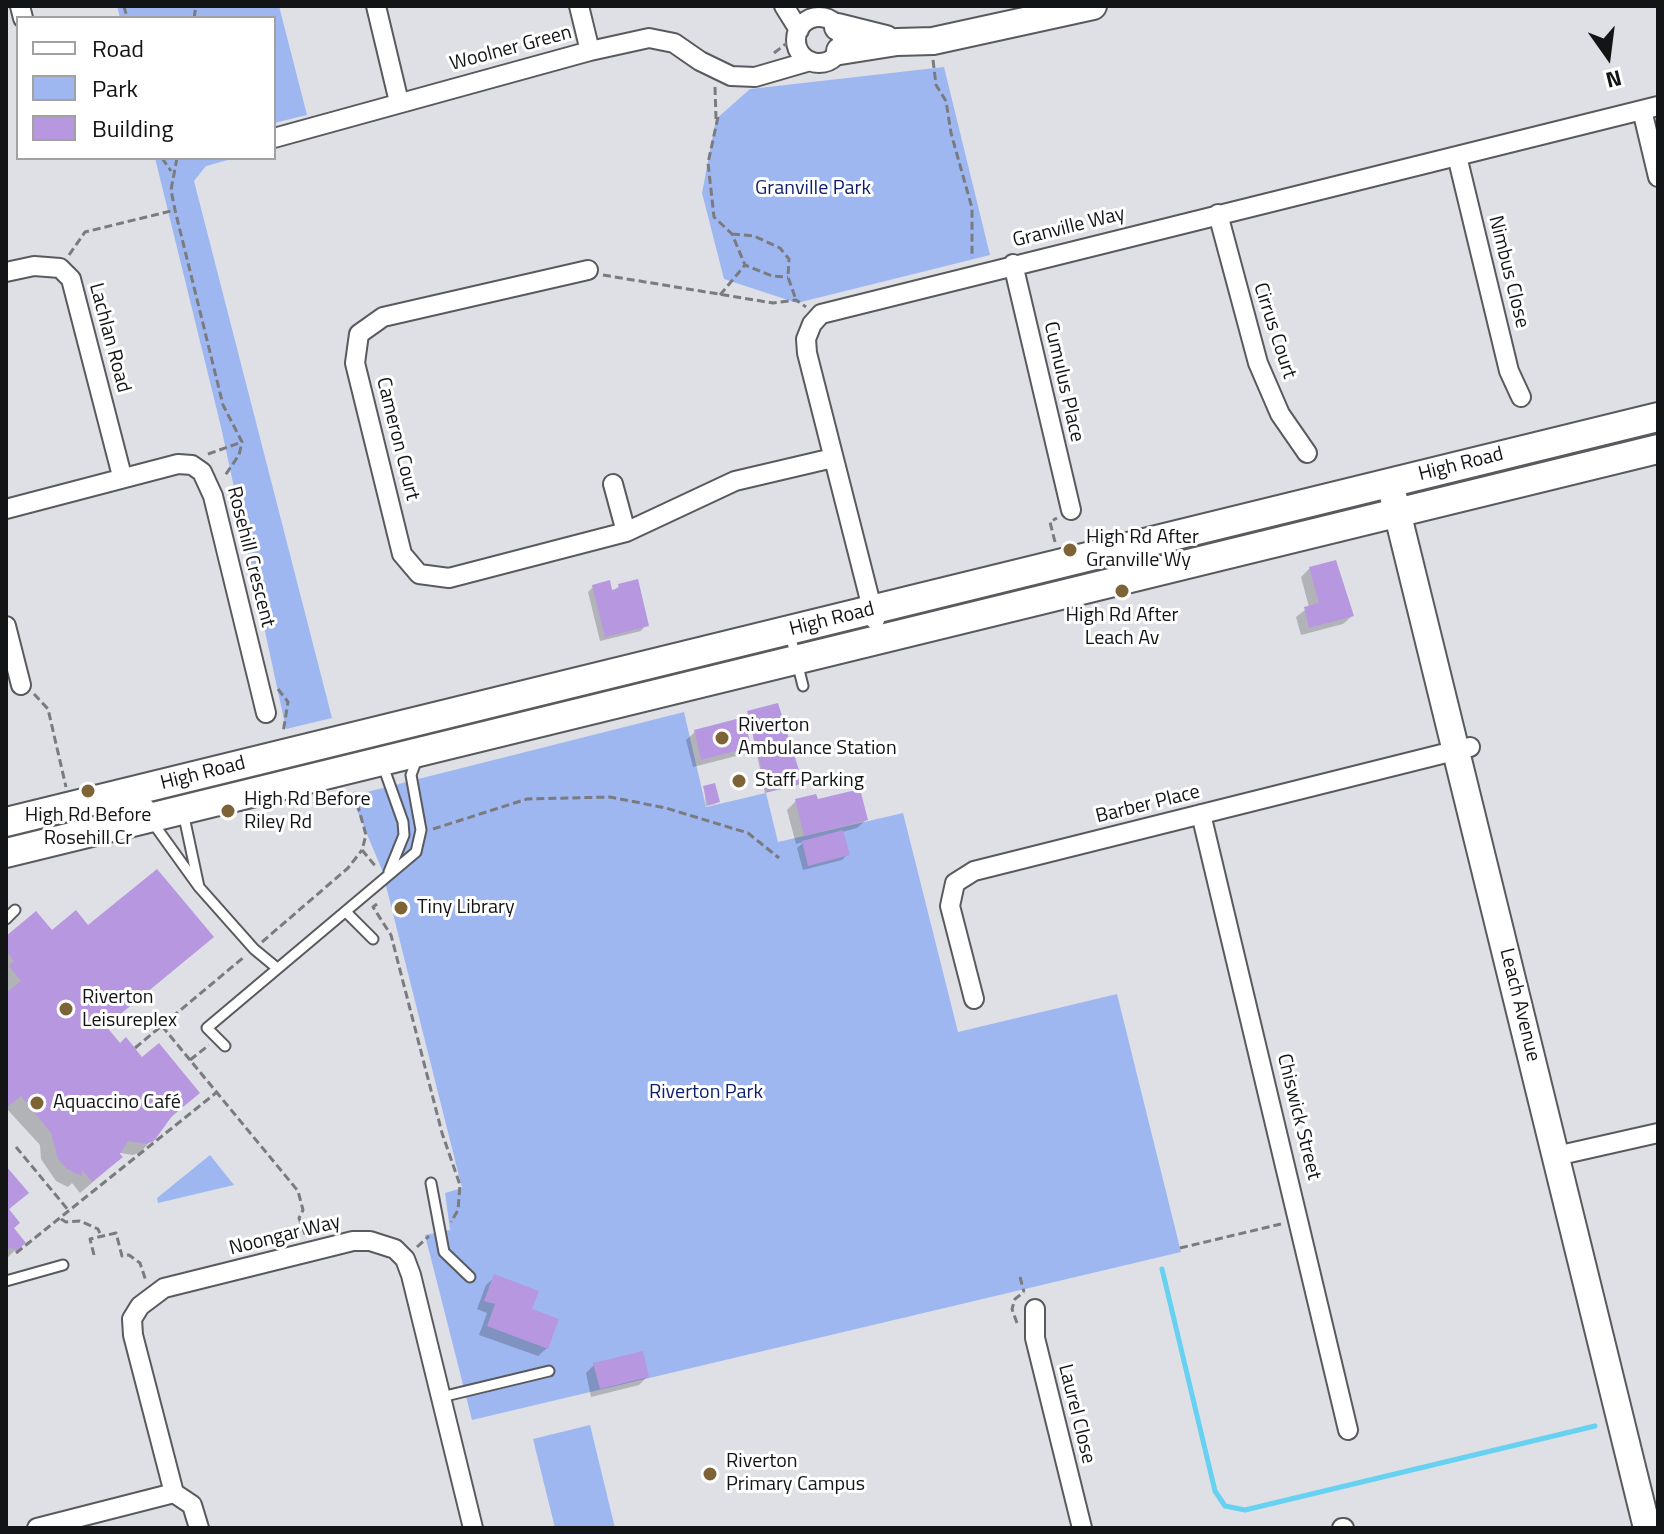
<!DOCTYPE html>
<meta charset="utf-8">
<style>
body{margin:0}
#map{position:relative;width:1664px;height:1534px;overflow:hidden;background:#dee0e5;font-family:"Titillium Web",sans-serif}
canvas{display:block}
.frame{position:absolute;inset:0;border:8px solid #131416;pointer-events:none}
.legend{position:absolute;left:16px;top:16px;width:260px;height:144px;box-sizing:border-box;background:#fff;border:2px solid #a1a1a2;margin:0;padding:10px 14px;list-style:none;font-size:24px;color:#131416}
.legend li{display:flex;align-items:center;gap:16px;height:40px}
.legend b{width:40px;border:2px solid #a1a1a2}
.north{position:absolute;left:1568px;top:16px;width:80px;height:80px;-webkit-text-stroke:6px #fff;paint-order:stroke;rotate:166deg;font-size:22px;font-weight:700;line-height:32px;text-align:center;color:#131416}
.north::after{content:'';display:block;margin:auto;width:28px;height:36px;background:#131416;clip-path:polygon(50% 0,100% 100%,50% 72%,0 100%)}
</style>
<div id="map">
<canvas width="1664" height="1534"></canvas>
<div class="frame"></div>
<ul class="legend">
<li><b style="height:10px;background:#fff"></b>Road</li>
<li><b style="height:22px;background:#9fb7f1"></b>Park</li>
<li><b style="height:22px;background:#b697e0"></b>Building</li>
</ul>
<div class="north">N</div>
</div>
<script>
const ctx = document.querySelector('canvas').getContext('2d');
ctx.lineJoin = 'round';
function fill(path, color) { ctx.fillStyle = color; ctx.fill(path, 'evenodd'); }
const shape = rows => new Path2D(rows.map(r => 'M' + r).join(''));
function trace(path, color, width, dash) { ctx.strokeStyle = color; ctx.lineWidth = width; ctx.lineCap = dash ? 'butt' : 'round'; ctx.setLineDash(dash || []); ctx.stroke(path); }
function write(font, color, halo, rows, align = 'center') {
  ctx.font = font + ' "Titillium Web",sans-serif'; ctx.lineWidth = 6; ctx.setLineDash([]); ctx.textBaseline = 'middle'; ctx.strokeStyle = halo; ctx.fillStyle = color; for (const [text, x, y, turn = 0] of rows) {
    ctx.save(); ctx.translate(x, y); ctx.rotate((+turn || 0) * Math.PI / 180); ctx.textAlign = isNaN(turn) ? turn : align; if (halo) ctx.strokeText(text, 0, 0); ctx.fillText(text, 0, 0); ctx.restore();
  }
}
fill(shape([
 [117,6,279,6,307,115,274,123,274,18,120,18],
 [944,67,990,255,797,303,724,279,702,193,716,119,750,89],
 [155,158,235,158,206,166,194,181,332,718,286,729,221,427],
 [684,712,706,807,766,793,778,842,903,813,958,1032,1117,994,1181,1252,472,1420,425,1235,450,1230,445,1193,462,1188,382,870,351,796],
 [210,1155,234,1185,158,1203,157,1198],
 [590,1425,615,1528,555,1528,533,1439]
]), '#9fb7f1');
fill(shape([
 [1310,568,1352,616,1343,624,1301,635,1296,617,1309,607,1301,577],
 [594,586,611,593,619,586,646,625,641,631,600,641,588,592],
 [748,712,786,743,790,742,799,785,765,793],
 [695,732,749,746,740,755,693,767,686,740],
 [704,788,717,802,715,804,706,806],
 [796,801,816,802,866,820,857,828,842,832,848,854,842,860,803,870,797,848,804,842,796,844,787,810],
 [6,939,104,1027,120,1045,198,1093,167,1121,140,1153,132,1155,116,1152,108,1169,80,1193,72,1183,68,1187,56,1181,41,1159,40,1145,6,1108,6,995,9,993,6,988],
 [6,1169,26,1193,8,1210,12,1229,23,1243,6,1259],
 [495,1277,547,1348,538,1356,479,1335,487,1313,477,1309,486,1285],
 [594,1365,647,1377,639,1385,591,1397,586,1373]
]), '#0003');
trace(shape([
 [1162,1269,1215,1491,1225,1506,1245,1510,1595,1426]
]), '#66d1f0', 5);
fill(shape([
 [1336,560,1354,616,1309,628,1304,607,1319,603,1309,567],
 [638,579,649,626,605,637,592,585,610,580,612,590,619,588,618,584],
 [778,703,803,783,767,792,747,711],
 [744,717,751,747,701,760,694,730],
 [715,783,720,802,708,805,703,786],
 [860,789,868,820,804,836,795,799,816,794,818,799],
 [843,830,850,855,808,866,802,841],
 [157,869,214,937,106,1026,120,1043,126,1037,142,1057,159,1043,200,1093,172,1116,154,1141,146,1144,128,1141,120,1154,123,1157,92,1182,82,1170,82,1176,67,1169,58,1159,51,1133,21,1096,6,1108,6,993,21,981,9,966,14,961,6,951,6,936,36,911,52,930,76,910,88,925],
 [6,1166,29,1193,9,1209,20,1223,14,1228,26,1243,16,1251,10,1247,6,1253],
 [494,1274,539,1291,532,1309,559,1319,548,1349,487,1326,495,1304,484,1301],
 [643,1351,649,1377,600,1389,593,1363]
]), '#b697e0');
const lane = shape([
 [790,634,803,686],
 [382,763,403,822,404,835,389,872],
 [116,808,149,805],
 [183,812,199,887],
 [153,823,199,887,254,949,277,968],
 [347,913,373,939],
 [6,919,15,910],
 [225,1046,207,1028,416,852,421,830,411,775,417,759],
 [431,1183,444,1252,470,1277],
 [6,1281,63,1265],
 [441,1397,549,1371]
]);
const street = shape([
 [20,6,23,18],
 [376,6,399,102],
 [579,6,590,51],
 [784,6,799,30],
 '796 40a23 23 0 1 1 46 0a23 23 0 1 1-46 0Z',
 [1642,110,1658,177],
 [274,138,590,51,649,38,674,43,700,61,731,76,755,77,810,61],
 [1457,156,1509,371,1521,397],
 [1218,214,1258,363,1280,414,1307,453],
 [1013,264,1071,510],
 [588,270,383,317,359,334,355,363,402,554,419,574,449,578,626,532,735,481,833,458],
 [6,272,34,266,60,268,71,279,122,476],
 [613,484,626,532],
 [6,509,178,464,192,465,202,472,213,496,266,713],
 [875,620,807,353,806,339,812,324,821,314,1658,106],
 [6,626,21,685],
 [1201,814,1348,1430],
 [974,999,950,906,955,883,974,871,1470,747],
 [1556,1156,1658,1133],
 [1035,1309,1035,1338,1082,1528],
 [37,1528,174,1493],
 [199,1528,192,1505,174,1493,133,1335,132,1319,140,1306,164,1288,353,1241,370,1241,395,1249,405,1259,411,1275,473,1528],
 [1342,1528,1344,1528]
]);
const secondary = shape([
 [838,27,886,39],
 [840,51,897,42,933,41,1093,6],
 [1390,483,1647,1528]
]);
const primary = shape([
 [6,822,1658,417],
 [6,853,1658,449]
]);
trace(lane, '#595a5e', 13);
trace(street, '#595a5e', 22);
trace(secondary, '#595a5e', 30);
trace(primary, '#595a5e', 32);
trace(shape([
 [124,6,127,18],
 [194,18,196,6],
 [774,53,787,43],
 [933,60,936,85,946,101,951,133,972,208,972,258],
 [715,87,716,119],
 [718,117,708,163,714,217,732,234,745,265,772,276,788,277],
 [162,158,171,171],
 [177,158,171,190,175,210,223,405,242,442,239,455,224,477],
 [732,234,754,236,780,248,789,259,788,277,796,300],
 [69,255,85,232,175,210],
 [603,275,773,303,796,300,806,307],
 [720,295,745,265],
 [208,454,242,442],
 [1055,542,1050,522,1057,518],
 [278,689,288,702,283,733],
 [34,694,48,709,66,787],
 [354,792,366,835,362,850,377,868],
 [433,829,527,799,610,797,666,808,748,833,779,858],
 [377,904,373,907,391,935,442,1133,460,1185,458,1210,451,1222],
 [262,942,348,868,362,850],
 [162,1026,298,1191,303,1210,299,1218,306,1237],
 [135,1048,244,957],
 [190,1060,209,1045],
 [16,1147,69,1211],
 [61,1219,66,1222,80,1221,98,1229,101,1236],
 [417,1247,429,1236],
 [1180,1248,1281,1224],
 [16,1253,217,1092],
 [94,1255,90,1239,116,1233,122,1256,129,1255,140,1263,146,1281],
 [1020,1277,1024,1292],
 [1017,1323,1012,1309,1015,1299,1024,1292]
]), '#7a7b7f', 3, [8, 4]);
trace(lane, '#fff', 9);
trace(street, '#fff', 18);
trace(secondary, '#fff', 26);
trace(primary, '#fff', 28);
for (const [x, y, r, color] of [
 [1070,550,8,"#7d6335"],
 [1122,591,8,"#7d6335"],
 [722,738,8,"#7d6335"],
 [739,781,8,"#7d6335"],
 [88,791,8,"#7d6335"],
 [228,811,8,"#7d6335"],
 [401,908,8,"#7d6335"],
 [66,1009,8,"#7d6335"],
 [37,1103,8,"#7d6335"],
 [710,1474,8,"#7d6335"]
]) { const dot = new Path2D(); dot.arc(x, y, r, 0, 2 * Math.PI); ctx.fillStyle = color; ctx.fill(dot); trace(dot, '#fff', 3); }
write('20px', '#131416', '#fff', [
 ["Woolner Green",511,49,-15],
 ["Granville Way",1069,228,-14],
 ["Nimbus Close",1508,272,76],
 ["Cirrus Court",1274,331,72],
 ["Lachlan Road",109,338,75],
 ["Cumulus Place",1063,382,77],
 ["Cameron Court",397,439,76],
 ["High Road",1461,465,-14],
 ["Rosehill Crescent",250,557,76],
 ["High Road",832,620,-14],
 ["High Road",203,774,-14],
 ["Barber Place",1148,805,-14],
 ["Leach Avenue",1519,1005,76],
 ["Chiswick Street",1298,1117,76],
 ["Noongar Way",285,1236,-14],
 ["Laurel Close",1076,1414,76]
]);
write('20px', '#0c1e6d', '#fff', [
 ["Granville Park",813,189],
 ["Riverton Park",706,1093]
]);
write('20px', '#131416', '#fff', [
 ["High Rd After",1086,538],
 ["Granville Wy",1086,561],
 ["High Rd After",1122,616,"center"],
 ["Leach Av",1122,639,"center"],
 ["Riverton",738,726],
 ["Ambulance Station",738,749],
 ["Staff Parking",755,781],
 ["High Rd Before",244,800],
 ["Riley Rd",244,823],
 ["High Rd Before",88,816,"center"],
 ["Rosehill Cr",88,839,"center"],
 ["Tiny Library",417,908],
 ["Riverton",82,998],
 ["Leisureplex",82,1021],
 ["Aquaccino Café",53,1103],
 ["Riverton",726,1462],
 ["Primary Campus",726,1485]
], 'left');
</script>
